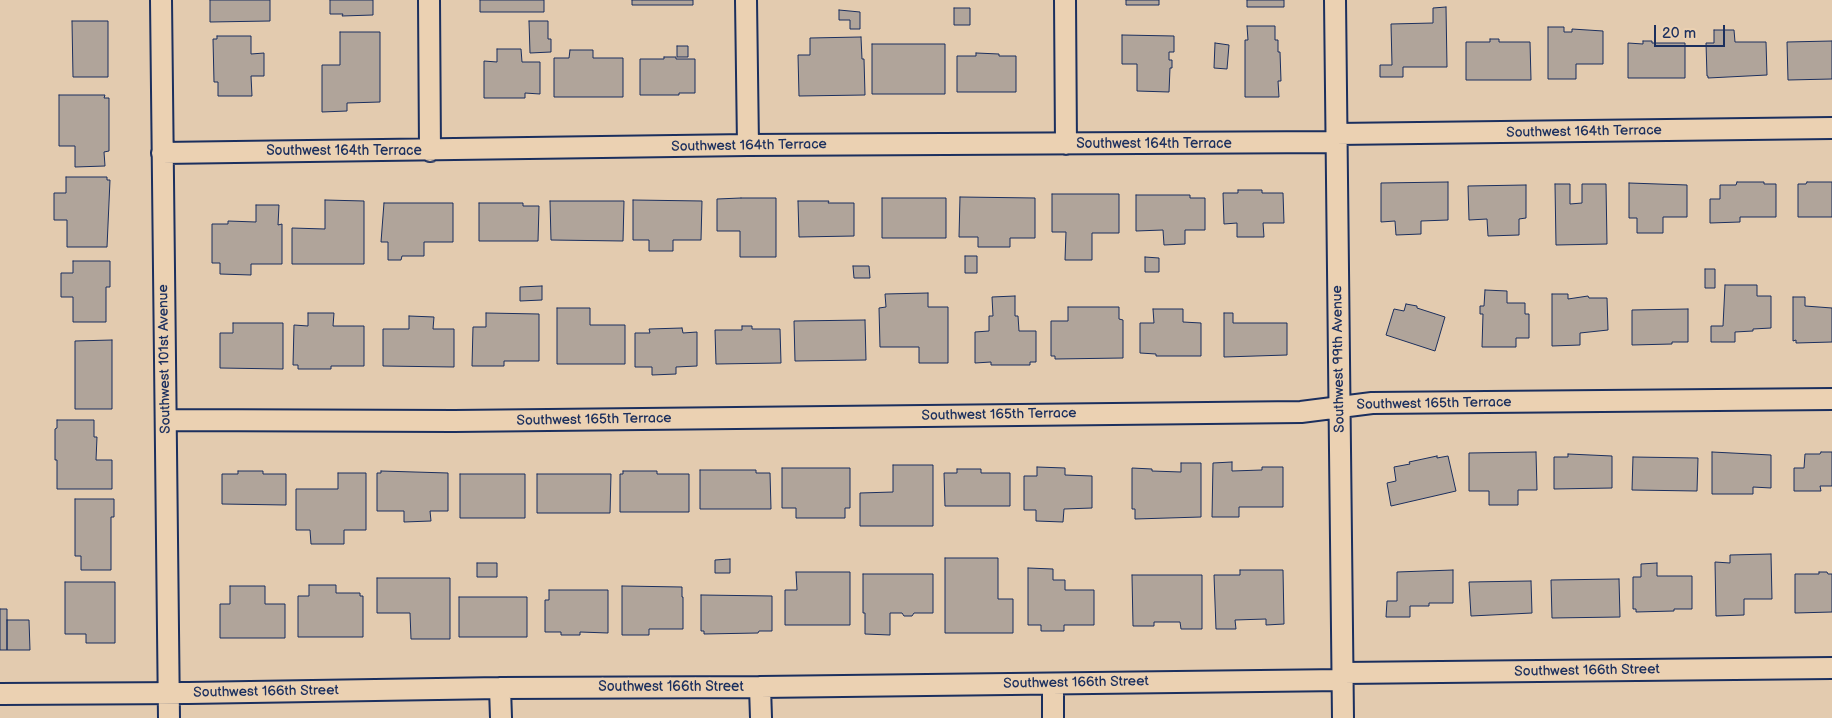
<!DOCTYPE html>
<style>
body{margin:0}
#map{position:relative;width:1832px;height:718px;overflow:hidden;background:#e3cbaf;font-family:"Balsamiq Sans",sans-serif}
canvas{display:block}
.scale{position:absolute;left:1654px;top:25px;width:71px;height:22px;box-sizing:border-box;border:2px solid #1b2f5e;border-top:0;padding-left:6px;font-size:15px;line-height:18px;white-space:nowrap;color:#1b2f5e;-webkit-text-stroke:4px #ebd1b2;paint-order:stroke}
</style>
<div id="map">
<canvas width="1832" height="718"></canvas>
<div class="scale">20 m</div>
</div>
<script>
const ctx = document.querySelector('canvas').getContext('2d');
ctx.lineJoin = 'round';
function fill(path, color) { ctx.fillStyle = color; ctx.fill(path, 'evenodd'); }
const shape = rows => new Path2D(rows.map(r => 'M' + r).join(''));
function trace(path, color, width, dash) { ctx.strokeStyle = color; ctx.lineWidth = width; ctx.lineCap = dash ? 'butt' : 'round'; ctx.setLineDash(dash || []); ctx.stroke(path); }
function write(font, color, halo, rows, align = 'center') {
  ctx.font = font + ' "Balsamiq Sans",sans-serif'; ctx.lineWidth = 4.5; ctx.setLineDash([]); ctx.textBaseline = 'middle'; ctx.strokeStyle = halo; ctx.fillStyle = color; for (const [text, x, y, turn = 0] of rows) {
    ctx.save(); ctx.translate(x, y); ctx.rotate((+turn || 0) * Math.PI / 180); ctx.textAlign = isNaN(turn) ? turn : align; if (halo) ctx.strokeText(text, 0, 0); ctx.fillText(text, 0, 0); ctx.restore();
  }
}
const building = shape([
 [210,0,270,0,270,21,210,22,210,0],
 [330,0,373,0,373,15,342,16,343,14,330,14,330,0],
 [480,0,544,0,544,12,480,12,480,0],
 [632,0,693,0,693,5,632,5,632,0],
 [1126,0,1159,0,1159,5,1126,5,1126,0],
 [1247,0,1284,0,1284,7,1247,7,1247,0],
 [1446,7,1447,67,1403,67,1403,77,1380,77,1380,65,1392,65,1391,24,1433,23,1433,8,1446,7],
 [954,8,970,8,970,25,954,25,954,8],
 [839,10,860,12,860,29,850,29,850,20,839,20,839,10],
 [72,21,108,21,108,77,73,77,72,21],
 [529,21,548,21,548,39,551,39,551,52,530,53,529,21],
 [1247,26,1275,26,1275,40,1278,40,1278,52,1280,52,1281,81,1278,81,1279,97,1245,97,1245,40,1248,40,1247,26],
 [1548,27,1564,27,1564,32,1572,32,1572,29,1603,31,1603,64,1576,64,1576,79,1548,79,1548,27],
 [1714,30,1734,30,1735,42,1766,42,1767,75,1708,78,1708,76,1707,76,1706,43,1714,43,1714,30],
 [340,32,380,32,380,102,347,103,347,111,322,112,322,65,340,65,340,32],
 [1122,35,1174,36,1174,52,1169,52,1169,60,1172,60,1172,68,1170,68,1169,92,1137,91,1137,64,1122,64,1122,35],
 [217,36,251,36,251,54,264,53,264,76,251,76,252,96,218,96,218,82,214,82,213,39,217,39,217,36],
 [861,37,862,59,864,59,865,95,799,96,798,55,810,55,810,38,861,37],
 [1490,39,1499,39,1499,42,1530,42,1531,80,1466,80,1466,42,1490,42,1490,39],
 [1643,41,1652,41,1652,43,1685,43,1685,78,1628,78,1628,43,1643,44,1643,41],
 [1832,41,1832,79,1788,80,1787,42,1832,41],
 [1215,43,1229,45,1227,69,1214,68,1215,43],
 [872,44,945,44,945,94,872,94,872,44],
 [677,46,688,46,688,57,677,57,677,46],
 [497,49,521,49,522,62,540,62,540,94,525,93,525,98,484,98,484,61,497,62,497,49],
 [570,50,593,50,593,58,623,58,623,97,554,97,554,58,569,58,570,50],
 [976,53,999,54,999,56,1016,56,1016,92,957,92,957,56,976,56,976,53],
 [664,57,676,57,676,59,695,59,695,93,679,93,679,95,640,95,640,59,664,59,664,57],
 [59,95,105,95,104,98,109,98,109,151,104,152,105,166,75,167,75,146,59,146,59,95],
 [66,177,107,177,107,180,110,180,107,247,67,247,67,220,54,220,54,193,66,193,66,177],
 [1448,182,1448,220,1421,221,1421,234,1396,235,1395,221,1381,222,1381,183,1448,182],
 [1737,182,1764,182,1764,184,1776,184,1776,217,1740,217,1740,222,1710,223,1710,199,1720,199,1720,185,1736,185,1737,182],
 [1807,182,1832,182,1832,217,1798,217,1798,184,1806,184,1807,182],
 [1629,183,1687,185,1687,217,1663,217,1663,233,1637,233,1637,218,1629,218,1629,183],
 [1555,184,1570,184,1570,204,1582,203,1582,184,1606,184,1607,244,1556,245,1555,184],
 [1526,185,1526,218,1519,219,1519,235,1488,236,1487,219,1469,220,1468,186,1526,185],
 [1238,190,1262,190,1262,193,1283,193,1284,223,1263,223,1264,237,1237,237,1237,223,1224,224,1223,193,1238,193,1238,190],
 [1052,194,1119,194,1119,233,1092,233,1092,260,1065,260,1066,232,1052,232,1052,194],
 [1136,195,1190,195,1190,198,1205,198,1205,230,1185,230,1185,244,1164,245,1163,230,1136,231,1136,195],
 [960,197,1035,198,1035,238,1010,238,1010,247,978,247,978,237,959,237,960,197],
 [741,198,776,198,776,257,740,257,740,231,717,231,717,199,741,198],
 [882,198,946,198,946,238,882,238,882,198],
 [325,200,364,201,364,264,292,264,292,228,325,229,325,200],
 [633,200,702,201,701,240,673,240,673,251,649,251,649,240,633,240,633,200],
 [550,201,624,201,623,241,551,240,550,201],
 [798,201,829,201,828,203,854,203,854,236,799,237,798,201],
 [384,203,453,203,453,242,424,242,424,256,402,256,401,260,388,260,388,242,381,242,384,203],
 [479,203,523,203,523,206,539,206,538,241,479,241,479,203],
 [256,205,279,205,278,225,282,224,282,264,251,264,251,275,220,274,220,263,212,263,212,224,228,224,228,221,256,222,256,205],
 [965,256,977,256,977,273,965,273,965,256],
 [1145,257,1159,258,1159,272,1145,272,1145,257],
 [73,261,110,261,110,287,106,287,106,322,73,322,73,297,61,297,61,273,73,273,73,261],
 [853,266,869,266,870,278,854,278,853,266],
 [1705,269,1715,269,1715,288,1705,288,1705,269],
 [1725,285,1757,285,1757,296,1771,296,1771,328,1753,329,1753,331,1735,332,1735,342,1711,342,1711,326,1723,326,1725,285],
 [542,286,542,300,520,301,520,287,542,286],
 [1485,290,1507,291,1507,303,1525,303,1525,314,1529,314,1529,338,1516,338,1516,347,1482,347,1483,314,1480,314,1480,306,1484,306,1485,290],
 [928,293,928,307,948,307,948,363,919,363,919,347,880,347,879,308,886,307,885,294,928,293],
 [1552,294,1568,294,1568,299,1588,296,1589,298,1607,298,1608,330,1580,333,1580,345,1552,346,1552,294],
 [1015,296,1015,316,1018,316,1019,331,1036,331,1036,362,1030,362,1030,365,991,365,991,362,975,363,975,332,989,331,989,316,993,316,992,297,1015,296],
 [1793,297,1805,297,1805,306,1832,308,1832,342,1796,343,1796,340,1793,341,1793,297],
 [1406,304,1417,306,1417,308,1445,317,1435,351,1386,335,1394,309,1404,311,1406,304],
 [1068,307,1119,307,1119,319,1123,320,1123,358,1055,359,1055,356,1051,356,1051,321,1068,321,1068,307],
 [557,308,590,308,590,325,625,325,625,364,557,364,557,308],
 [1153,309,1183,309,1183,322,1201,323,1201,356,1156,356,1156,354,1140,353,1140,323,1154,323,1153,309],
 [1688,309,1688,342,1672,342,1672,344,1632,345,1632,310,1688,309],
 [308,313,334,313,333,326,364,326,364,366,331,366,331,369,298,369,298,365,293,365,294,325,308,326,308,313],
 [486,313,539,314,539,361,504,361,504,366,472,366,473,327,486,327,486,313],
 [1224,313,1233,313,1233,323,1287,323,1287,355,1224,357,1224,313],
 [409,316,434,317,433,329,454,329,454,367,383,366,383,329,409,329,409,316],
 [865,320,866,360,795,361,794,321,865,320],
 [233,323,283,323,283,369,220,368,220,333,233,333,233,323],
 [742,326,752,326,752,329,780,329,781,363,716,364,715,330,742,330,742,326],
 [682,328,683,333,697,332,697,366,676,367,676,374,652,375,652,367,635,367,635,333,650,333,649,329,682,328],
 [112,340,112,409,75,409,75,341,112,340],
 [57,420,94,420,94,437,97,437,96,460,112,460,112,489,57,489,57,460,55,460,55,429,57,428,57,420],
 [1536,452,1537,490,1518,490,1518,505,1489,505,1489,491,1469,491,1469,453,1536,452],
 [1712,452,1771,455,1771,488,1753,487,1753,494,1712,494,1712,452],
 [1821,452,1832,452,1832,486,1820,486,1821,491,1794,491,1794,468,1804,468,1805,454,1820,454,1821,452],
 [1568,454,1612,456,1612,488,1554,489,1554,457,1568,457,1568,454],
 [1437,456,1437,458,1448,456,1456,491,1391,506,1387,483,1396,481,1394,467,1410,464,1409,462,1437,456],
 [1633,457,1698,458,1697,491,1632,490,1633,457],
 [1232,462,1232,471,1262,470,1262,467,1283,467,1283,507,1239,507,1239,517,1212,517,1213,463,1232,462],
 [1181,463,1201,463,1201,517,1135,519,1135,509,1132,509,1132,468,1152,469,1152,471,1181,472,1181,463],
 [893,465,933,465,933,526,860,526,860,493,893,492,893,465],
 [1037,467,1065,468,1065,475,1092,476,1092,508,1064,509,1063,522,1036,521,1036,510,1024,510,1024,476,1037,476,1037,467],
 [782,468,850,468,850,508,845,508,845,518,796,518,796,508,782,508,782,468],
 [957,469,981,469,981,473,1010,473,1010,506,945,506,944,473,957,473,957,469],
 [700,470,756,470,756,473,770,473,771,509,700,509,700,470],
 [238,471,263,471,263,474,286,474,286,505,222,504,222,474,238,474,238,471],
 [381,471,448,473,448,511,430,511,431,521,404,522,404,511,377,511,377,473,381,473,381,471],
 [623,471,657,471,657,474,689,474,689,512,620,512,620,474,623,474,623,471],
 [338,473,366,473,366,530,344,530,344,544,311,544,310,530,296,530,296,489,338,489,338,473],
 [460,474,525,474,525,518,460,518,460,474],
 [537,474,611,474,610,513,537,513,537,474],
 [75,499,114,499,114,517,111,517,111,570,81,570,81,556,75,556,75,499],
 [1771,554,1772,599,1744,599,1744,615,1716,616,1715,562,1730,563,1730,555,1771,554],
 [945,558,998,558,998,599,1013,599,1013,633,945,633,945,558],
 [730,559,730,573,715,573,715,560,730,559],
 [477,563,497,563,497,577,477,577,477,563],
 [1657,563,1657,576,1692,576,1692,609,1674,609,1674,611,1636,612,1636,609,1633,609,1633,577,1641,577,1641,564,1657,563],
 [1028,568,1053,569,1053,580,1065,580,1065,590,1094,590,1094,625,1064,625,1064,631,1041,631,1041,625,1028,625,1028,568],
 [1240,570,1283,570,1284,624,1266,625,1266,619,1235,620,1236,629,1216,629,1214,575,1240,575,1240,570],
 [1453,570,1453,603,1429,603,1429,606,1410,606,1410,617,1386,617,1387,601,1397,601,1397,572,1453,570],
 [796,572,850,572,850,625,785,625,785,590,797,590,796,572],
 [1819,572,1827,572,1828,574,1832,574,1832,612,1795,613,1795,574,1819,574,1819,572],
 [863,574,933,574,933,613,914,613,912,616,904,616,902,613,890,613,890,635,865,634,865,613,863,613,863,574],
 [1132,575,1202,575,1202,629,1181,629,1180,622,1154,622,1154,626,1133,626,1132,575],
 [377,578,450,578,450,639,411,639,410,613,377,613,377,578],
 [1619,579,1620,617,1552,618,1551,580,1619,579],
 [1531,581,1532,613,1471,616,1469,582,1531,581],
 [65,582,115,582,115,643,86,643,86,634,65,634,65,582],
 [309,585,336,585,336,593,360,593,360,596,363,596,363,637,298,637,298,596,309,596,309,585],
 [230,586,265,586,265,604,285,604,285,638,220,638,220,604,230,604,230,586],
 [622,586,682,587,682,597,683,597,683,629,649,629,649,635,622,635,622,586],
 [549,590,608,590,608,633,580,632,580,635,561,635,561,632,545,632,545,600,549,600,549,590],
 [701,595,772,596,772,631,759,631,758,633,704,634,704,631,701,631,701,595],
 [459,597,527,597,527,637,459,637,459,597],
 [0,609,7,609,7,650,0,650,0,609],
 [7,620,29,620,30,650,7,650,7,620]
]);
fill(building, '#b0a49a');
trace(building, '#1b2f5e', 1);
const minor = shape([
 [161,0,169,718],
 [429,0,430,151],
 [746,0,748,145],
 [1065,0,1066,144],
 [1335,0,1343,718],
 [1336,134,1832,128],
 [162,153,748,145,1336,142],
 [166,420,454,421,1301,412,1372,403,1832,399],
 [1343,673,1832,668],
 [760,687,761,718],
 [500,688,501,718],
 [0,694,188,693,500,688,760,687,1343,680],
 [1053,718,1053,684]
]);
trace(minor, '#1b2f5e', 24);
trace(minor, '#ebd1b2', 20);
write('14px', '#1b2f5e', '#ebd1b2', [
 ["Southwest 164th Terrace",1584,132,-1],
 ["Southwest 164th Terrace",1154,144],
 ["Southwest 164th Terrace",749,146,-1],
 ["Southwest 164th Terrace",344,151],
 ["Southwest 101st Avenue",165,359,-91],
 ["Southwest 99th Avenue",1339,359,-91],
 ["Southwest 165th Terrace",1434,404,-1],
 ["Southwest 165th Terrace",999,415,-1],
 ["Southwest 165th Terrace",594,420,-1],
 ["Southwest 166th Street",1587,671,-1],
 ["Southwest 166th Street",1076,683,-1],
 ["Southwest 166th Street",671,687],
 ["Southwest 166th Street",266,692,-1]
]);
</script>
